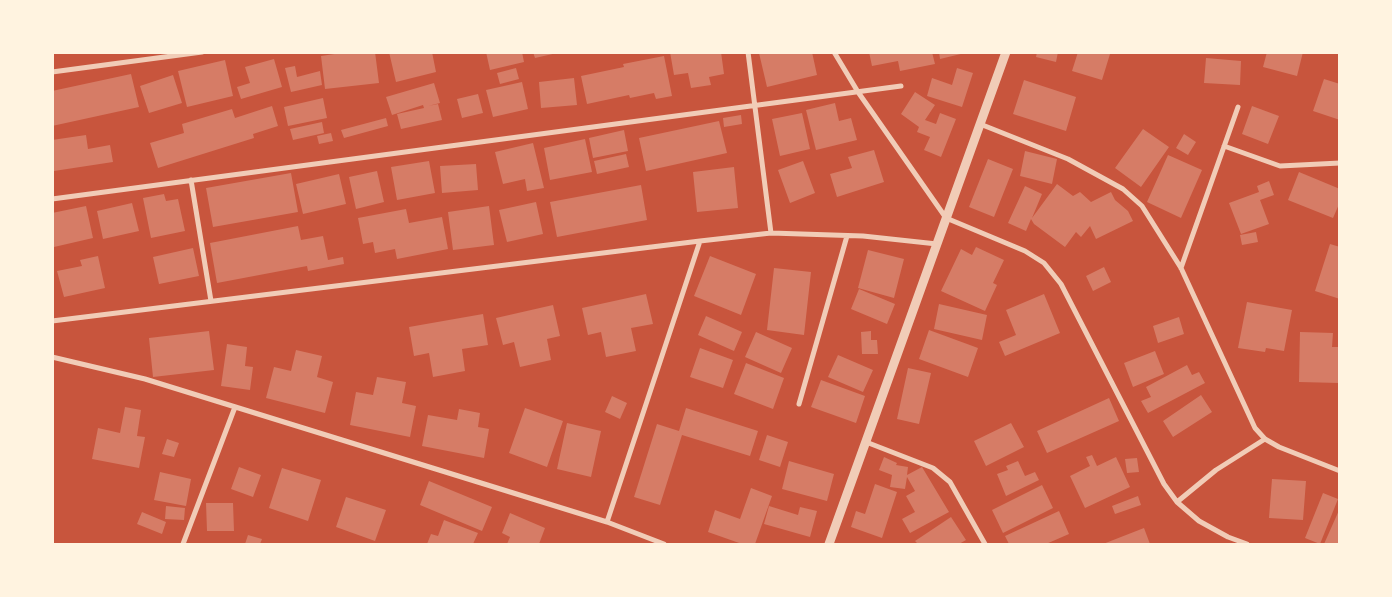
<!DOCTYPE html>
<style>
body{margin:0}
#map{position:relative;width:1392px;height:597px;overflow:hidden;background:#c8553d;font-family:"Varela Round",sans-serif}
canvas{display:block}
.frame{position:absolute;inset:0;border:54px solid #fff3e0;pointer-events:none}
</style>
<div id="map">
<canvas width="1392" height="597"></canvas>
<div class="frame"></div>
</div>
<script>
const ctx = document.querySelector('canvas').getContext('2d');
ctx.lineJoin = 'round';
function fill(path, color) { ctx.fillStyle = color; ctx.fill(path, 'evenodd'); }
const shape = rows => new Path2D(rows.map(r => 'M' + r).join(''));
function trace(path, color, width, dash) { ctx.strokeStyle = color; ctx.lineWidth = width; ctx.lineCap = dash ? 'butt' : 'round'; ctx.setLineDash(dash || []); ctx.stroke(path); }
fill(shape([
 [348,52,375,52,379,83,325,89,321,56],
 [389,52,432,52,436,72,396,82],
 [486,52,522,52,524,62,490,70],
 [533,52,557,52,557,53,535,58],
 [670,52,721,52,724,74,709,77,711,85,691,88,688,73,674,75],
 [763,52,812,52,817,75,767,87,759,53],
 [869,52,932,52,935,64,900,71,898,61,872,66],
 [939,52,965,52,965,53,940,59],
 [1037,52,1058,52,1056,62,1036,57],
 [1078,52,1104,52,1110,54,1102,80,1072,71],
 [1267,52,1303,52,1297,76,1263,67],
 [664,56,672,96,656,99,654,93,630,98,629,95,587,104,581,76,624,67,623,64],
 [1206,58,1241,61,1240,85,1204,83],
 [274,59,282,87,241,99,237,87,250,83,245,67],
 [225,60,233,96,187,107,178,71],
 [295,66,297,77,320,71,322,85,291,92,285,68],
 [516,68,519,79,500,84,497,73],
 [957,68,973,73,962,107,927,96,932,78,952,85],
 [131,74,139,107,52,126,52,91],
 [173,75,182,103,149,113,140,86],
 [574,78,577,105,541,108,539,82],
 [1324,79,1340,84,1340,120,1313,111],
 [1024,80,1076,97,1066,131,1013,114],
 [522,82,528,109,493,117,486,90],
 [434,83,440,103,428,106,438,104,442,120,401,129,397,114,424,108,423,105,392,115,386,97],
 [915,92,935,105,925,120,936,124,940,113,956,119,941,157,924,150,930,137,917,132,919,127,901,114],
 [478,94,483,113,462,118,457,99],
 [323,98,327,118,288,126,284,107],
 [835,103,839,121,851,118,857,140,816,150,806,110],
 [272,106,278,126,253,134,254,138,158,168,150,143,184,133,182,124,232,109,235,118],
 [1252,106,1279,116,1268,144,1242,134],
 [802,113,810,149,780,156,772,119],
 [741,115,742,124,724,127,723,118],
 [386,118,388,126,344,138,341,130],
 [719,121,727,153,646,171,639,138],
 [322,122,324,133,293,140,290,129],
 [1143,129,1169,147,1141,187,1115,168],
 [624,130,628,151,593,158,589,138],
 [331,133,333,141,319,144,317,136],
 [1184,134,1196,142,1188,155,1176,148],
 [86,135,88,149,110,145,113,162,54,171,52,140],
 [585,139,592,172,550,180,544,148],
 [533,143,544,188,527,191,525,179,503,184,495,152],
 [874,150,884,182,837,197,830,174,852,168,848,157],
 [1025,151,1057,159,1052,184,1020,176],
 [626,154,629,167,597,174,594,161],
 [1168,155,1202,170,1181,218,1147,202],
 [988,159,1013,169,994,217,969,207],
 [429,161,435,193,397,200,391,167],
 [803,161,815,193,790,203,778,170],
 [476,164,478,190,442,193,440,166],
 [734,167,738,208,697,212,693,172],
 [377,171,384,202,356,209,349,177],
 [1299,172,1340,189,1340,202,1333,218,1288,200],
 [291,173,298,212,213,227,206,188],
 [339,174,346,204,303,214,296,184],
 [1269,181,1274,195,1260,200,1269,224,1241,234,1229,203,1259,192,1257,186],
 [1057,184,1073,196,1080,192,1091,202,1111,192,1115,200,1128,211,1133,221,1096,239,1090,226,1081,237,1076,232,1065,247,1034,224,1031,219,1026,231,1008,223,1025,186,1042,194,1032,218],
 [641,185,647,220,557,237,550,202],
 [164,194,166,201,178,199,185,231,151,238,143,198],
 [536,202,543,234,507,242,499,210],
 [132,203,139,231,103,239,97,211],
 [86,206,93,238,54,247,52,239,52,213],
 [489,206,494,245,453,250,448,212],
 [406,209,409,223,442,217,448,249,397,259,395,249,375,253,373,242,363,244,358,218],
 [298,226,301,240,323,236,328,260,343,257,344,264,308,271,307,266,217,283,210,243],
 [1256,232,1258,242,1242,245,1240,235],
 [1330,244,1340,247,1340,299,1315,291],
 [976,247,1004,260,993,283,997,285,985,311,941,291,961,249,972,255],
 [193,248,199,276,159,284,153,257],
 [868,250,904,259,894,298,858,288],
 [98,256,105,288,64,297,57,271,82,266,80,260],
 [710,256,756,274,741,315,694,296],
 [1104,267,1111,282,1093,291,1086,276],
 [774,268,811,272,804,335,767,330],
 [859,289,895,304,887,324,851,309],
 [646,294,653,324,631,328,636,351,606,357,601,332,588,335,582,308],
 [1044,294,1060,333,1005,356,999,342,1016,335,1006,310],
 [1247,302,1292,310,1284,351,1266,348,1265,352,1238,348],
 [939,304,987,315,982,340,934,329],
 [553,305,560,336,547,339,551,360,520,367,514,342,503,345,496,318],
 [483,314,488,345,462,349,465,371,433,377,429,353,414,356,409,327],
 [706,316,742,332,734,351,698,335],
 [1179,317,1184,334,1158,343,1153,326],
 [929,330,978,348,968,377,919,359],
 [209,331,214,370,153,377,149,338],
 [871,331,871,340,877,340,878,354,862,354,861,332],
 [756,332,792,348,781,373,745,357],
 [1300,332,1333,333,1332,347,1340,347,1339,383,1299,382],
 [227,344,247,347,245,366,253,367,250,390,221,386],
 [700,348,733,360,723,388,690,377],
 [296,350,322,356,317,377,333,382,325,413,266,398,274,367,291,371],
 [1155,351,1164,374,1133,387,1124,363],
 [838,355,873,370,863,392,828,377],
 [746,363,784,378,773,409,734,394],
 [1187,365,1192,375,1199,372,1205,383,1148,413,1141,401,1151,397,1146,387],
 [908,368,931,373,919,424,897,419],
 [377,377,406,382,402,403,416,406,410,437,350,425,356,392,373,395],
 [821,380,865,396,856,423,811,407],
 [1201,395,1212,412,1173,437,1163,421],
 [612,396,627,403,620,419,605,412],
 [1109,398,1119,421,1047,453,1037,431],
 [125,407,141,410,137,436,145,437,139,468,92,459,98,428,120,433],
 [525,408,563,421,547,467,509,453],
 [686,408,758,431,750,456,682,435,660,505,634,497,657,424,679,431],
 [459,409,480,413,478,427,489,429,484,458,422,446,428,415,457,420],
 [567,423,601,431,591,477,557,469],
 [1011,423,1024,447,986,466,974,441],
 [767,435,788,442,780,467,759,460],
 [167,439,179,443,174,457,162,454],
 [1092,455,1097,466,1116,457,1130,487,1085,508,1070,476,1090,466,1086,457],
 [884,457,897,463,896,465,908,467,907,475,922,467,949,512,910,533,902,519,915,512,906,496,915,491,907,477,905,489,890,487,892,475,879,470],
 [1137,458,1139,472,1127,473,1125,459],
 [789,461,834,474,827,501,782,489],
 [1018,461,1025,476,1035,472,1039,480,1006,496,997,474,1008,470,1006,466],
 [239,467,261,475,253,497,231,489],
 [282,468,321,480,308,521,269,508],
 [160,472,191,479,186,506,154,500],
 [1272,479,1306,481,1303,520,1269,518],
 [429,481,492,507,482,531,420,505],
 [875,484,897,492,882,538,851,527,856,511,865,514],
 [1042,485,1053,508,1003,533,992,510],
 [751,488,772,496,755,544,742,544,708,532,715,510,740,519],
 [1323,493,1338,499,1320,544,1305,538],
 [1138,496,1141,505,1115,514,1112,506],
 [346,497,386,510,375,541,336,527],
 [206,503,233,503,234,531,207,531],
 [166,506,185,508,184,520,165,519],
 [769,506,798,515,800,507,817,511,810,537,764,524],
 [1340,508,1340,544,1324,544],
 [1059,511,1069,534,1046,544,1009,544,1005,536],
 [142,512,166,522,162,534,137,524],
 [510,513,545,528,539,544,507,544,510,537,502,533],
 [951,517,966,540,959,544,918,544,915,541],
 [444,520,478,533,473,544,427,544,431,534,438,536],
 [1144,528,1150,544,1103,544],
 [248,535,262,539,260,544,245,544]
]), '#d67c66');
trace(shape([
 [748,52,771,233],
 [834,52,858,92,946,218,1025,251,1044,263,1061,284,1164,484,1177,502,1199,521,1228,537,1247,544],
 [52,72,202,52],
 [980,124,1068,159,1123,189,1142,206,1181,268,1255,428,1265,439,1279,447,1340,471],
 [1224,146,1280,166,1340,163],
 [191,180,211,301],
 [52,199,901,86],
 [1181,268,1238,107],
 [52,321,700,241,771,233,863,236,937,244],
 [52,357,145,379,607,522,664,544],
 [799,404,847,236],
 [866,442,933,468,950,482,985,544],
 [1177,502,1216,470,1265,439],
 [607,522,700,241],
 [183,544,235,407]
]), '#f1ccb7', 5);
trace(shape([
 [829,544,1006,52]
]), '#f1ccb7', 9);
</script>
